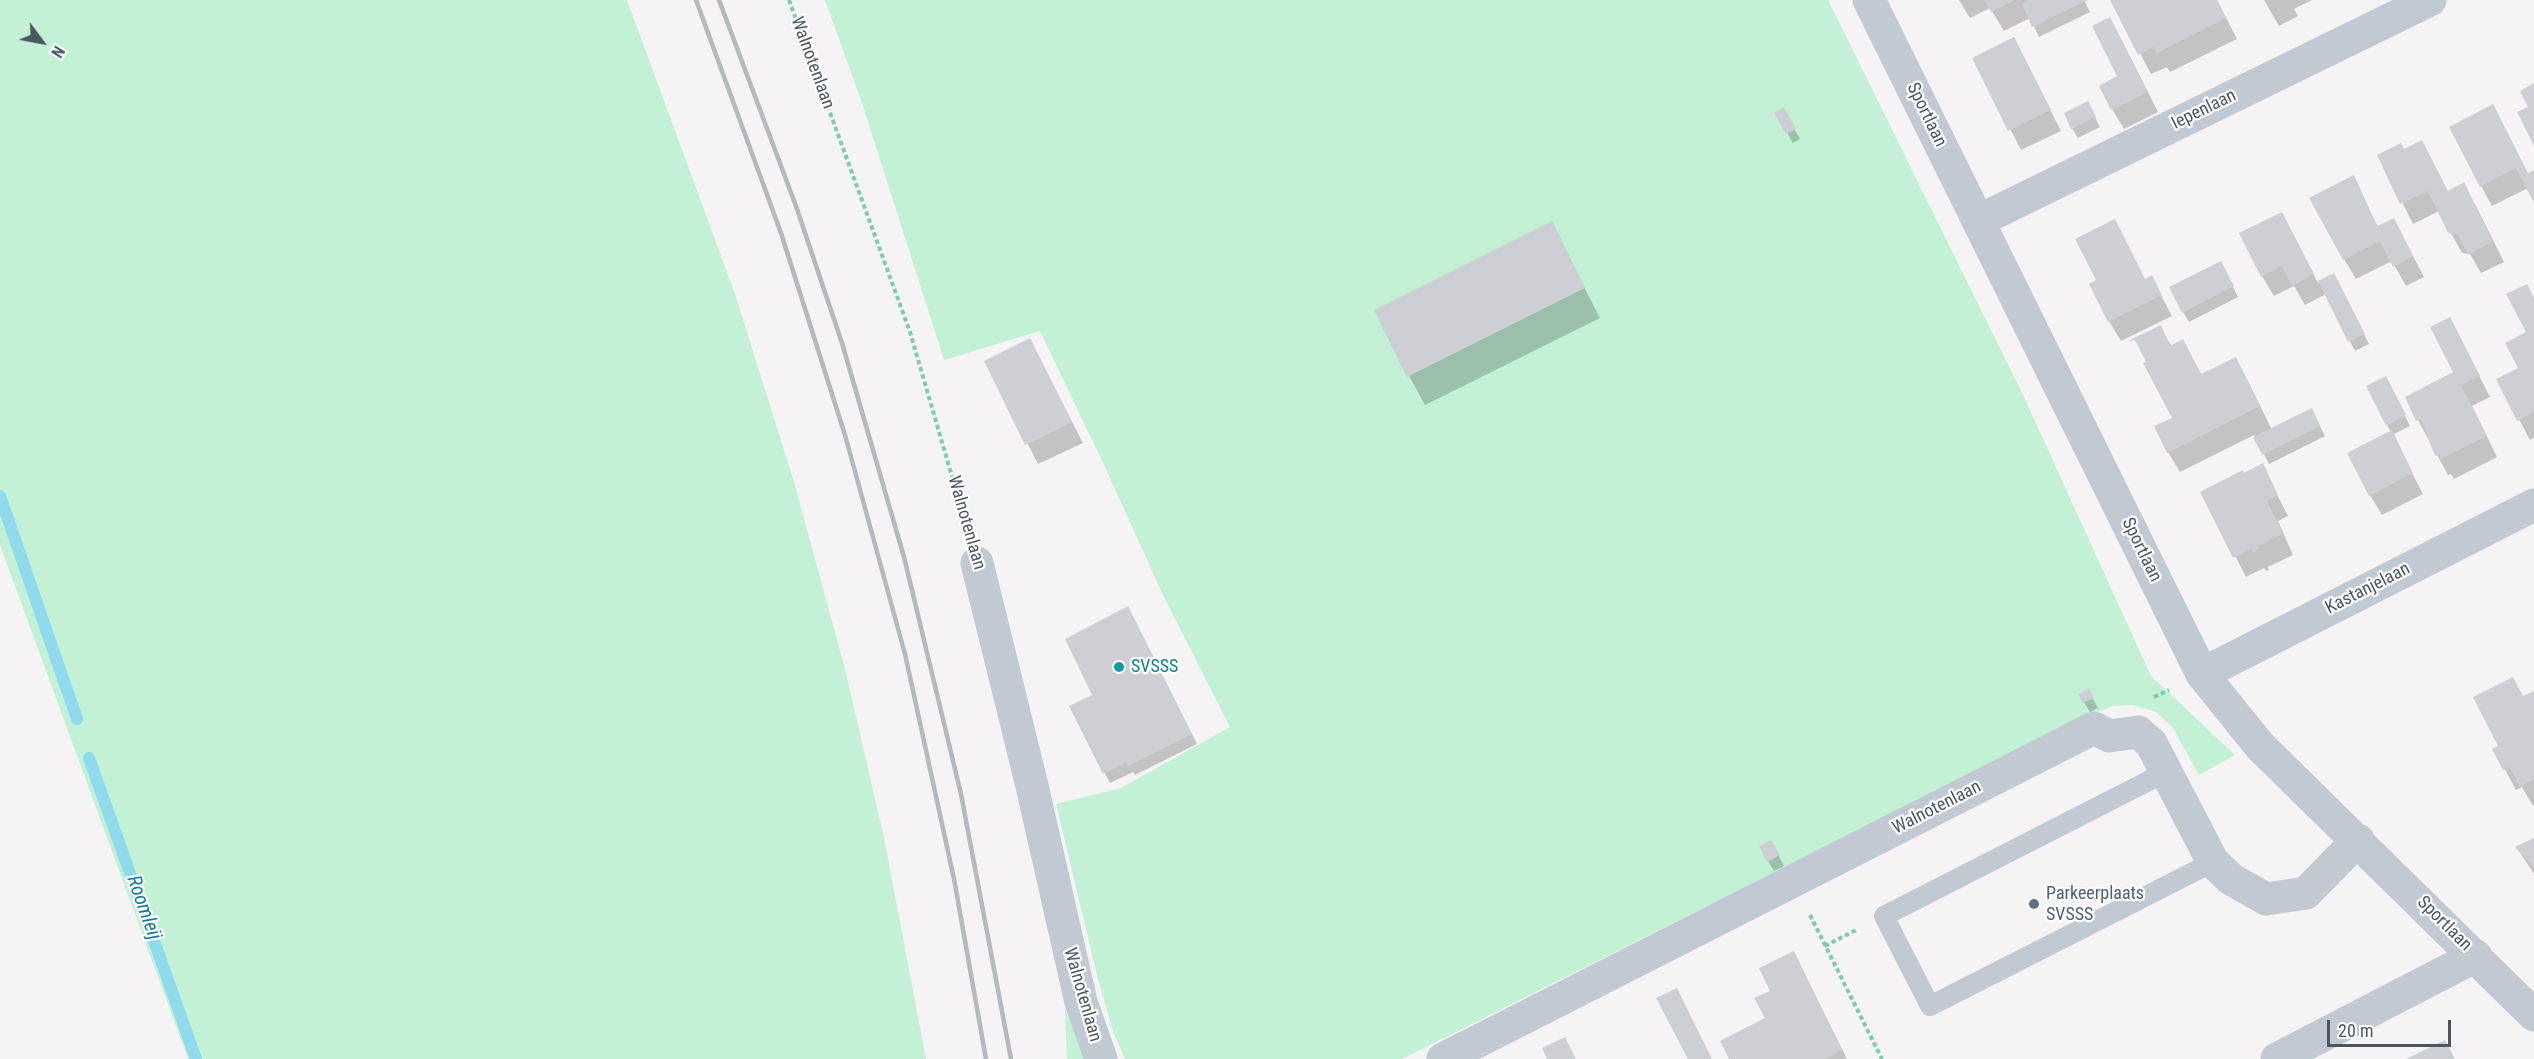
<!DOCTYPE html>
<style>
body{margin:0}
#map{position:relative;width:2534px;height:1059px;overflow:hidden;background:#f5f3f3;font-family:"Roboto Condensed",sans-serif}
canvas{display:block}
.north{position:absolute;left:12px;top:12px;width:60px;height:60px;-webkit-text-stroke:4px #fff;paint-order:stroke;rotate:122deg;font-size:16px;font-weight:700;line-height:24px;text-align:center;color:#4a5661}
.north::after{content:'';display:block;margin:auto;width:21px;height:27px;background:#4a5661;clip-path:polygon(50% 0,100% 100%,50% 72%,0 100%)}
.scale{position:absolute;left:2327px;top:1020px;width:124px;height:27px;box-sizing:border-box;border:3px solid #4a5661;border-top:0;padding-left:8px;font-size:18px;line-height:21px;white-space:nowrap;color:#4a5661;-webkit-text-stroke:4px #fff;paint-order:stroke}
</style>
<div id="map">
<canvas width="2534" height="1059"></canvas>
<div class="north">N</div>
<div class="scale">20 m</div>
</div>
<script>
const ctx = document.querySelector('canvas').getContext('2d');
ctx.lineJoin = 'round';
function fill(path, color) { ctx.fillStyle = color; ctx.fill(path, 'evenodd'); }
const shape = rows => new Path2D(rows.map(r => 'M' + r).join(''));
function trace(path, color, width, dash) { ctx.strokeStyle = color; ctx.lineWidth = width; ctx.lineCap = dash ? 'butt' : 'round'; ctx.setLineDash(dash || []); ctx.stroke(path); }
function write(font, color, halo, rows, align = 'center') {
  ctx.font = font + ' "Roboto Condensed",sans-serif'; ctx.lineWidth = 4.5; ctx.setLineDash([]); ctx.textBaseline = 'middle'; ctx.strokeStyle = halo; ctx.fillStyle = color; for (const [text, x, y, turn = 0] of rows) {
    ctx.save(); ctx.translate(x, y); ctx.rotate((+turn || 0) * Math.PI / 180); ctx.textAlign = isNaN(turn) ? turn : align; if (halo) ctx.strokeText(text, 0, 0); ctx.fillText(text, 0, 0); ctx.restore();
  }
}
fill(shape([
 [0,0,627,0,735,294,794,482,845,669,884,838,926,1059,188,1059,0,545],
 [825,0,1828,0,2024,397,2151,676,2235,755,2199,775,2173,728,2156,712,2133,705,2112,706,2038,740,1402,1059,1125,1059,1114,1034,1098,979,1056,804,1121,788,1230,727,1163,595,1105,467,1040,331,944,360,862,103],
 [1065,1009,1086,1059,1067,1059]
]), '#c3f1d5');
fill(shape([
 [1959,0,2084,0,2090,12,2039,37,2030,18,2004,31,1990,8,1970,18],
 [2112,0,2217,0,2237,39,2170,72,2167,67,2151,74],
 [2264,0,2312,0,2294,9,2298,16,2279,26],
 [2014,39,2061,131,2021,150,1974,58],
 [2121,39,2158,112,2124,129,2112,109,2119,77],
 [2492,106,2528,174,2534,171,2534,199,2528,188,2492,206,2481,186],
 [1783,109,1800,139,1793,143,1776,114],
 [2093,113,2100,127,2078,138,2072,128],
 [2404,151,2448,192,2475,204,2504,262,2481,273,2470,254,2462,253,2439,211,2413,224,2379,156],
 [2353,177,2378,227,2394,220,2424,277,2406,286,2392,261,2356,279,2344,259],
 [1551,223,1600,318,1425,405,1409,376],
 [2293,234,2318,283,2334,275,2369,344,2355,351,2326,294,2305,305,2294,286,2274,296,2262,276],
 [2226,273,2238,297,2189,322,2183,312],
 [2151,277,2172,316,2121,341,2109,321,2145,280],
 [2534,299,2534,438,2530,440,2498,380,2520,369],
 [2450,319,2490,397,2472,406,2497,457,2454,479,2451,474,2448,475,2418,420,2455,373],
 [2160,327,2172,347,2183,341,2202,376,2247,379,2272,430,2317,420,2325,436,2269,464,2254,435,2180,472,2168,452,2174,419],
 [1030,340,1083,443,1038,464,986,362],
 [2391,388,2410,426,2392,435,2423,494,2382,515,2370,495,2391,432,2387,425],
 [2262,465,2288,516,2278,521,2293,555,2268,567,2269,570,2266,571,2264,568,2246,577,2202,492],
 [1133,618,1197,744,1135,775,1133,772,1110,783,1071,707,1094,695],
 [2088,690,2098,708,2090,712,2084,702],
 [2534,692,2534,805,2533,806,2522,787,2516,790,2494,749,2500,746,2523,697],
 [2534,839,2534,874,2517,848],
 [1776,851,1784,866,1774,871,1768,861],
 [1794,953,1847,1059,1731,1059,1767,1019]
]), '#0003');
trace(shape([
 [0,496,77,719],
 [89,758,196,1059]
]), '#90daee', 12);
fill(shape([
 [1985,0,2015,0,1991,12],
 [2029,0,2088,0,2032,27,2022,4],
 [2110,0,2217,0,2226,18,2157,53,2154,47,2138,55],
 [2110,17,2148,92,2111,110,2099,86,2117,76,2092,26],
 [2014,37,2051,110,2008,131,1972,58],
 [2534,83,2534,146,2517,112,2528,107,2520,91],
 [2088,101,2096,117,2071,129,2064,113],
 [2493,104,2528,173,2534,170,2534,203,2516,168,2480,187,2449,127],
 [1784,107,1796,129,1786,134,1774,113],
 [2422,140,2448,191,2464,182,2493,242,2468,254,2458,235,2448,233,2428,191,2400,204,2377,155,2401,143,2404,149],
 [2354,175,2377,226,2394,218,2413,256,2393,267,2380,241,2343,260,2309,198],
 [2282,212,2314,274,2292,286,2282,266,2261,277,2239,233],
 [2115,219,2145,279,2152,275,2162,295,2108,322,2089,284,2096,280,2075,239],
 [1552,221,1585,288,1407,377,1374,310],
 [2221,261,2234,286,2182,313,2169,287],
 [2334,273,2365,334,2348,342,2318,281],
 [2527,284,2534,298,2534,412,2517,421,2496,379,2518,368,2505,343,2526,332,2506,294],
 [2450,317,2480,376,2461,385,2487,436,2441,459,2439,454,2435,456,2421,419,2416,421,2405,397,2453,372,2430,327],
 [2161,325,2170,346,2183,339,2201,374,2236,357,2260,406,2167,453,2154,426,2172,418,2143,363,2146,362,2135,340,2128,341],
 [1030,338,1072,422,1025,445,984,361],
 [2386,376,2406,415,2386,426,2366,386],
 [2312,408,2320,426,2262,455,2253,437],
 [2392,430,2413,473,2369,496,2347,453],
 [2263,463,2278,495,2267,501,2283,534,2258,546,2259,549,2253,552,2252,549,2233,558,2200,492,2243,470,2244,473],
 [1128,606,1192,734,1128,766,1126,762,1103,774,1069,706,1092,695,1065,639],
 [2513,677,2523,696,2534,691,2534,779,2520,787,2510,767,2503,770,2492,749,2498,746,2473,697],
 [2089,688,2094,698,2083,703,2078,694],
 [2534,838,2534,867,2515,847],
 [1771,840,1780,855,1767,862,1759,846],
 [1794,951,1842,1050,1824,1059,1729,1059,1720,1041,1765,1018,1754,998,1770,991,1759,968],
 [1677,988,1712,1059,1688,1059,1656,998],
 [1565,1037,1576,1059,1547,1059,1542,1048],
 [2445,1040,2455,1059,2406,1059]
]), '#cdcfd5');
trace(shape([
 [789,0,910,332,967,528],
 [2154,697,2169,690],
 [1810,915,1882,1059],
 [1825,946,1856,930]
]), '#7ad0a6', 4, [4.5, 3]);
trace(shape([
 [2166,772,1884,916,1930,1006,2213,862]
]), '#c1cad2', 20);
trace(shape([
 [1869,0,2202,674,2260,746,2534,1015],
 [1978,221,2430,0],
 [977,563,1032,786,1081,1002,1101,1059],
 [2202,674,2534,505],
 [1443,1059,2094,728,2109,736,2138,732,2151,743,2213,862,2231,879,2266,899,2306,893,2358,840],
 [2277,1059,2476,956]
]), '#c1cad2', 33);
trace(shape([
 [696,0,781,233,845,435,905,654,954,879,986,1059],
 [719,0,796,206,842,343,904,557,961,794,1011,1059]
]), '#b5b8bd', 4.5);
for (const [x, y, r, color] of [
 [1119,667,6,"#0f9aa8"],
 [2034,904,6,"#5c6f8a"]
]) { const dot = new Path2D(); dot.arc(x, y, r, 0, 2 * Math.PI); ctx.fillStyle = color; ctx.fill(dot); trace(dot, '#fff', 2); }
write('18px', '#4a5661', '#fff', [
 ["Walnotenlaan",812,63,70],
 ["Iepenlaan",2204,110,-26],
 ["Sportlaan",1926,115,64],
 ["Walnotenlaan",966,523,74],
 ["Sportlaan",2141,550,64],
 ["Kastanjelaan",2368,589,-27],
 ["Walnotenlaan",1937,808,-27],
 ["Sportlaan",2444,924,45],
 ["Walnotenlaan",1082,995,74]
]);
write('18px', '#0d838f', '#fff', [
 ["SVSSS",1131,667]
], 'left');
write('18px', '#4e5e75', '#fff', [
 ["Parkeerplaats",2046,894],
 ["SVSSS",2046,915]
], 'left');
write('italic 20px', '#0c7c9b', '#fff', [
 ["Roomleij",143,908,70]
]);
</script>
